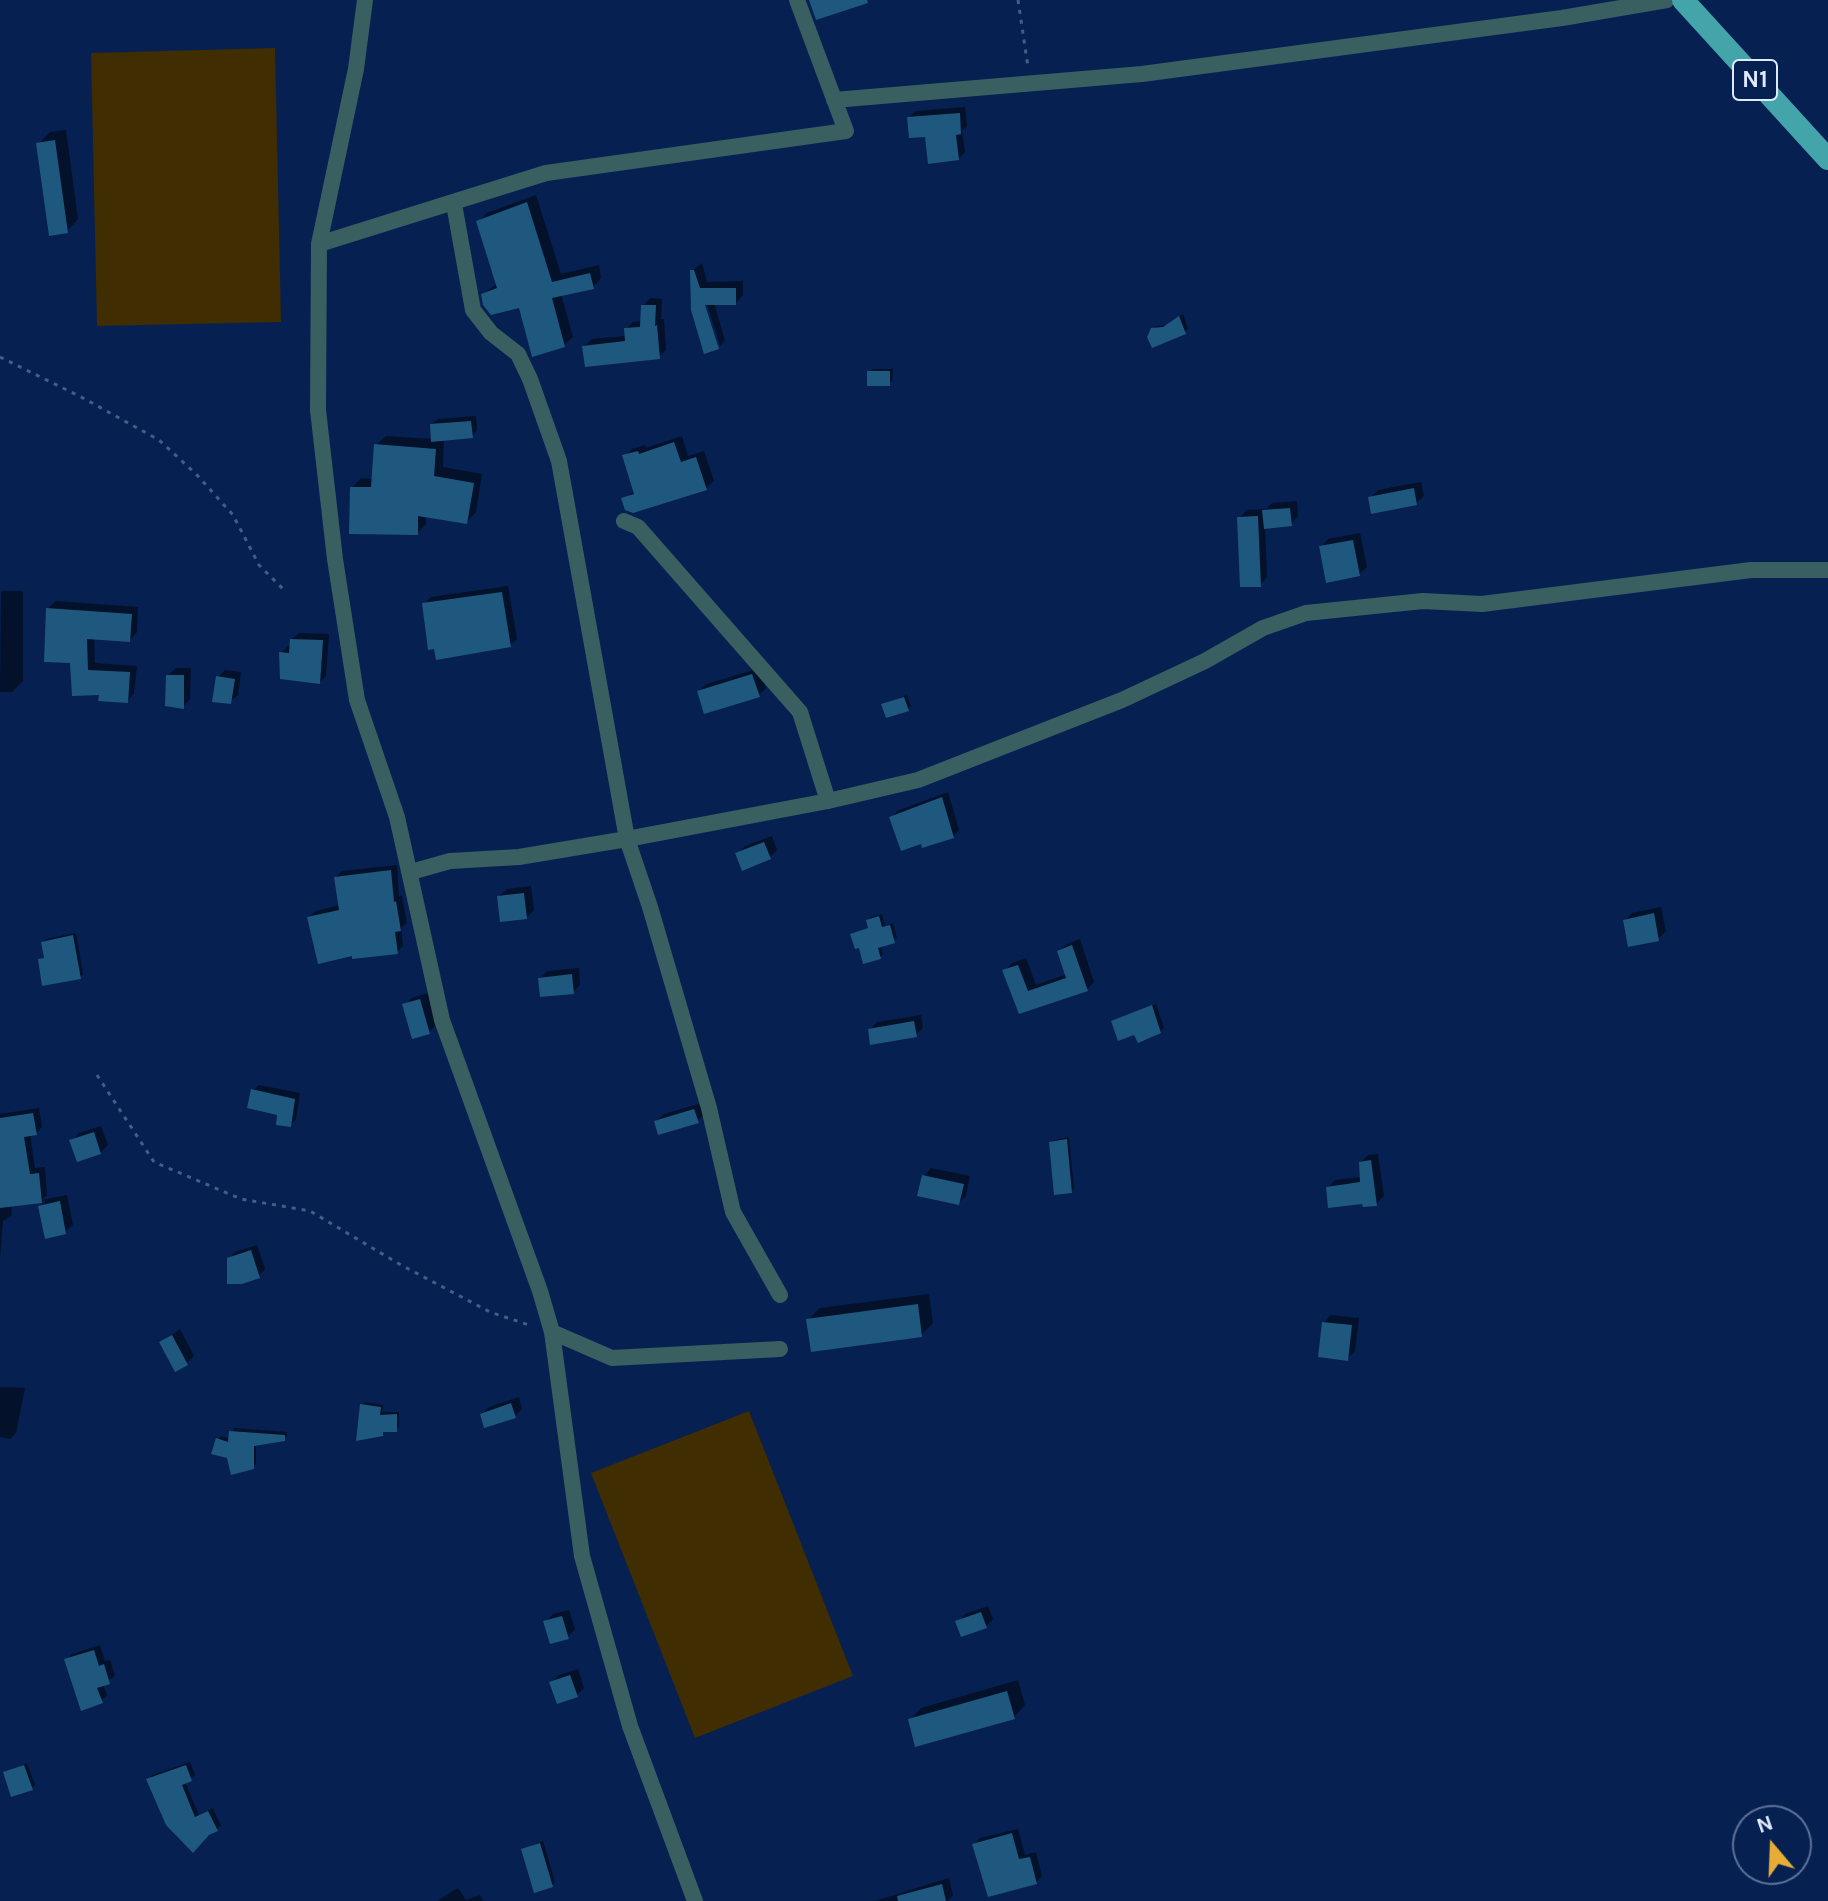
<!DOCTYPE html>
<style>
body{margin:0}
#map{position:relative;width:1828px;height:1901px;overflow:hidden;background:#062052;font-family:Karla,sans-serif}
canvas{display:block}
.north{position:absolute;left:1732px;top:1805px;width:80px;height:80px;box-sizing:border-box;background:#062052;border:2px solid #5d7197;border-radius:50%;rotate:341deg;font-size:22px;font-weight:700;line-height:32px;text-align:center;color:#dfeafe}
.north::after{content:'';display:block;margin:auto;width:28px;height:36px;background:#e5ad36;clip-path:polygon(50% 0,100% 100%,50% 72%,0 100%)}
</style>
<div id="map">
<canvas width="1828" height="1901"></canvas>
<div class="north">N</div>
</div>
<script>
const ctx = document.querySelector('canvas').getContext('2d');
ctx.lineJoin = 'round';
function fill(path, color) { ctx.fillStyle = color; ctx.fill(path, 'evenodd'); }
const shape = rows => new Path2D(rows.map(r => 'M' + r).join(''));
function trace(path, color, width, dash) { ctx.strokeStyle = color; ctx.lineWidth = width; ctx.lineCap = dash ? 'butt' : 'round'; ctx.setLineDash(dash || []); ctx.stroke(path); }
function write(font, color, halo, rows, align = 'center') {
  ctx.font = font + ' Karla,sans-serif'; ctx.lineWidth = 6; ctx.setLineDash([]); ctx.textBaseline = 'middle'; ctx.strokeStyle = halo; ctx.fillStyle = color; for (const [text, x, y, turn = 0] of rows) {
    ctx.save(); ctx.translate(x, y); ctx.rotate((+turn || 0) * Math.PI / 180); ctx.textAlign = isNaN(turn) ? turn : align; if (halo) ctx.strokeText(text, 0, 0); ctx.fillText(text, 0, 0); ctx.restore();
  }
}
fill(shape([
 [275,48,281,322,97,326,91,53],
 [749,1411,853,1676,695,1738,591,1473]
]), '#402d01');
fill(shape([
 [965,107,967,126,962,131,965,152,958,159,909,117,916,111],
 [66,130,78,219,67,231,38,144,50,132],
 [536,195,561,274,599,265,601,278,593,287,561,294,573,337,564,345,520,305,483,294,498,283,478,222,487,213],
 [702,263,707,282,743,281,743,295,736,303,714,303,725,340,720,346,704,295,700,296,715,346,719,346,705,351,693,310,692,271],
 [650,298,662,299,661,319,664,319,666,350,659,357,584,346,592,339,626,336,626,329,633,322,642,321,643,306],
 [1183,314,1188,329,1184,332,1153,329,1156,326,1168,325],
 [873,369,893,369,892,381,889,384,869,372],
 [476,416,477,430,472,436,444,439,443,467,482,474,476,512,467,522,426,516,426,524,417,533,352,488,361,478,374,479,376,445,386,436,433,439,432,424,438,419],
 [682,436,688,456,704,451,714,481,706,488,624,499,635,490,625,456,632,449,645,445,646,448],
 [1421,482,1424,496,1416,503,1370,498,1378,490],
 [1297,501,1298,516,1291,524,1265,527,1267,577,1260,585,1239,518,1247,510,1266,509,1272,503],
 [1360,533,1367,567,1359,574,1321,547,1328,539],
 [508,586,517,639,510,645,424,604,431,597],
 [1,591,23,591,23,681,12,692,0,692],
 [56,601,138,607,137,632,130,640,94,637,95,663,137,666,134,694,127,701,101,693,72,661,48,608],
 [299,633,329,634,326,676,320,682,281,653,288,646,292,646,292,639],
 [176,668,191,668,190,699,183,707,168,675],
 [760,668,766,688,759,695,699,691,707,684],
 [225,670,241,672,238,695,230,702,218,677],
 [907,695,911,706,908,709,884,705],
 [948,792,959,830,953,837,891,818,897,811],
 [772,836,777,850,770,857,737,854,745,846],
 [397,865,399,896,402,896,407,923,401,928,403,946,397,952,309,917,316,911,340,905,336,877,342,871],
 [531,886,534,910,527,917,499,896,507,889],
 [1661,907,1666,931,1658,939,1625,920,1632,913],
 [882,914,885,926,893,923,897,938,880,945,883,954,880,957,861,945,852,935,869,927,868,920,871,917],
 [76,933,83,974,80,977,40,960,46,956,43,942,46,939],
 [1080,939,1094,982,1087,989,1020,1011,1005,971,1012,963,1026,958,1036,985,1067,974,1059,951,1067,944],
 [579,968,580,985,573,992,540,979,547,971],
 [428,993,436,1025,429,1032,405,1005,412,998],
 [1156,1004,1164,1028,1160,1031,1135,1032,1113,1022],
 [921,1015,923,1028,916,1035,870,1030,877,1022],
 [259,1085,300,1093,296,1119,291,1125,253,1090],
 [702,1103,705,1114,697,1122,656,1121,664,1114],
 [39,1108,42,1127,36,1133,30,1134,35,1168,45,1167,47,1195,42,1200,67,1195,73,1225,65,1232,41,1206,46,1201,11,1205,12,1215,3,1221,0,1259,0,1114],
 [101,1126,108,1145,100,1153,72,1141,79,1133],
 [1069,1137,1074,1188,1071,1192,1051,1143,1054,1140],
 [1378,1154,1384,1196,1376,1204,1328,1188,1335,1180,1362,1177,1361,1162,1368,1155],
 [931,1168,970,1176,966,1196,958,1203,924,1176],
 [257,1245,265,1269,259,1276,229,1259,235,1252],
 [929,1294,933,1323,921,1335,808,1320,820,1308],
 [1331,1315,1359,1318,1355,1351,1348,1358,1324,1322],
 [180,1329,194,1356,187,1363,162,1342],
 [0,1387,25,1388,16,1433,10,1439,0,1437],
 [519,1397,522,1409,515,1416,482,1414,489,1407],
 [365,1402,383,1405,382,1412,399,1412,399,1427,396,1430,386,1430,382,1434,362,1405],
 [234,1428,287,1432,287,1436,284,1439,256,1443,256,1464,253,1467,228,1457,218,1439,221,1436,230,1439],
 [988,1606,993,1619,986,1627,958,1622,965,1614],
 [569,1610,575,1629,568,1637,546,1622,553,1614],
 [100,1645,105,1661,110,1660,115,1676,103,1684,107,1695,101,1701,66,1660,72,1654],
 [578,1669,584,1688,577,1695,551,1683,559,1675],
 [1018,1680,1025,1705,1014,1717,910,1720,921,1708],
 [190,1762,195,1775,185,1782,199,1815,213,1808,221,1826,209,1834,148,1779,152,1775],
 [27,1763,35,1785,32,1788,5,1773],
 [1018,1829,1025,1855,1036,1852,1042,1876,1036,1882,974,1844,980,1838],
 [543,1841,555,1882,552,1885,523,1849],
 [949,1878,953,1895,947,1901,875,1901],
 [458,1888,466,1900,480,1895,483,1901,437,1901]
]), '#0007');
fill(shape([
 [809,0,867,0,868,3,816,20],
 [960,113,961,134,956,135,959,160,928,164,925,137,909,138,907,117],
 [55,140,68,233,49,236,36,143],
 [527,202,552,282,590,273,594,289,552,298,565,347,532,357,519,308,491,315,483,305,481,294,497,288,476,221],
 [690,270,694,270,700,288,736,288,736,305,705,305,719,349,704,354,691,310],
 [641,305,656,305,655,326,657,325,660,359,585,367,582,346,625,341,624,328,640,327],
 [1179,316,1186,334,1152,348,1147,337,1151,328,1163,327],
 [867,371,890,371,890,386,867,386],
 [471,421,473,438,431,442,430,424],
 [674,442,681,462,696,457,707,490,633,513,625,510,621,498,634,494,622,455,638,451,639,454],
 [374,444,436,449,434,476,474,483,467,524,418,516,418,535,349,534,350,487,371,487],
 [1414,488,1417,505,1371,514,1368,497],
 [1290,508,1292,526,1264,529,1262,510],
 [1258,516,1261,587,1240,587,1237,517],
 [1353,540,1360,576,1326,583,1319,546],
 [502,592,511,647,436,660,434,649,428,650,422,603],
 [46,608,132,614,130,642,87,639,88,670,130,672,128,703,98,701,99,695,72,696,70,663,44,662],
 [290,639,323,640,320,684,280,679,279,652,289,653],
 [752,674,760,697,704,714,697,691],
 [166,675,184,675,184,709,165,706],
 [216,676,235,679,231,704,212,702],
 [904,697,909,711,886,718,881,704],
 [942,797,954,838,922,848,921,844,901,851,889,817],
 [764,842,771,859,742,871,735,853],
 [391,870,394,902,396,901,401,931,395,932,398,954,352,959,352,956,318,964,307,917,339,910,334,877],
 [524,893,527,919,500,922,497,896],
 [1654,913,1659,941,1628,947,1623,920],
 [879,916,882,927,890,925,895,943,878,948,881,959,863,964,859,948,855,949,850,934,868,928,866,920],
 [73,935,81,979,42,986,38,959,44,958,41,942],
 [1072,945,1088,991,1019,1014,1002,970,1018,965,1028,991,1066,978,1057,951],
 [572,974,574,994,540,997,538,978],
 [420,999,430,1034,412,1039,402,1004],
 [1152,1005,1161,1033,1138,1043,1134,1035,1118,1041,1111,1021],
 [914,1021,917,1037,870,1045,868,1029],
 [251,1089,295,1099,291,1127,276,1125,277,1115,247,1108],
 [694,1109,699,1123,658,1135,654,1121],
 [33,1113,37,1135,24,1137,30,1174,39,1173,42,1203,0,1208,0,1118],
 [94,1132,101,1154,77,1162,69,1140],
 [1067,1139,1072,1193,1054,1195,1049,1142],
 [1371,1160,1377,1206,1363,1207,1362,1204,1328,1208,1326,1187,1360,1182,1359,1162],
 [922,1175,964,1184,959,1205,917,1196],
 [60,1201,66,1234,45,1239,38,1206],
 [251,1250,260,1278,242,1284,227,1284,227,1258],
 [918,1304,922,1337,811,1352,806,1319],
 [1322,1322,1352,1325,1348,1361,1318,1357],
 [172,1335,188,1365,175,1372,159,1342],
 [511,1403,516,1418,484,1428,480,1414],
 [360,1404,381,1407,380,1415,397,1414,397,1432,383,1432,383,1436,356,1441],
 [229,1431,285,1435,285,1441,254,1446,254,1469,231,1475,227,1458,211,1454,216,1438,228,1442],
 [981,1612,987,1628,961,1637,955,1621],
 [562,1616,569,1639,550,1644,543,1621],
 [94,1650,99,1666,104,1664,110,1684,97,1688,103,1703,81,1711,64,1659],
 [570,1675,578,1697,557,1704,549,1682],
 [1007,1691,1015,1719,915,1747,908,1719],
 [24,1765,33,1790,11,1797,3,1772],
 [186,1765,192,1781,182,1785,195,1817,208,1811,218,1831,209,1835,193,1853,166,1825,146,1779],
 [1012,1833,1019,1859,1030,1857,1037,1884,988,1897,972,1844],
 [540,1843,553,1887,534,1893,521,1849],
 [942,1884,946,1901,898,1901,897,1896]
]), '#1f587e');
trace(shape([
 [1018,0,1028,67],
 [0,357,83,398,159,440,197,475,233,515,259,565,284,590],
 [97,1075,154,1162,241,1199,310,1211,401,1265,490,1312,532,1326]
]), '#475d86', 3, [4, 6]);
trace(shape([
 [365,0,356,69,319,244,318,410,335,559,357,700,397,817,442,1020,540,1291,552,1332,582,1556,630,1726,695,1901],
 [834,100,1142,74,1562,18,1667,0],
 [454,204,473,310,491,333,518,354,530,379,559,461,627,839,650,907,709,1108,733,1212,780,1295],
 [319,244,546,173,846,131,797,0],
 [624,521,638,527,800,712,828,801],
 [411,872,450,861,519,857,627,839,828,801,918,780,1122,700,1205,661,1263,628,1306,613,1423,601,1482,604,1751,570,1828,570],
 [552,1332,612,1358,780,1349]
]), '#395f61', 16);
trace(shape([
 [1683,0,1828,159]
]), '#43a4aa', 22);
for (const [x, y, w] of [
 [1755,80,44]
]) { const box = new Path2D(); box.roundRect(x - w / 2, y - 20, w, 40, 6); ctx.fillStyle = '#062052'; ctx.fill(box); trace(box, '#dfeafe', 2); }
write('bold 24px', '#dfeafe', null, [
 ["N1",1755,80]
]);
</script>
